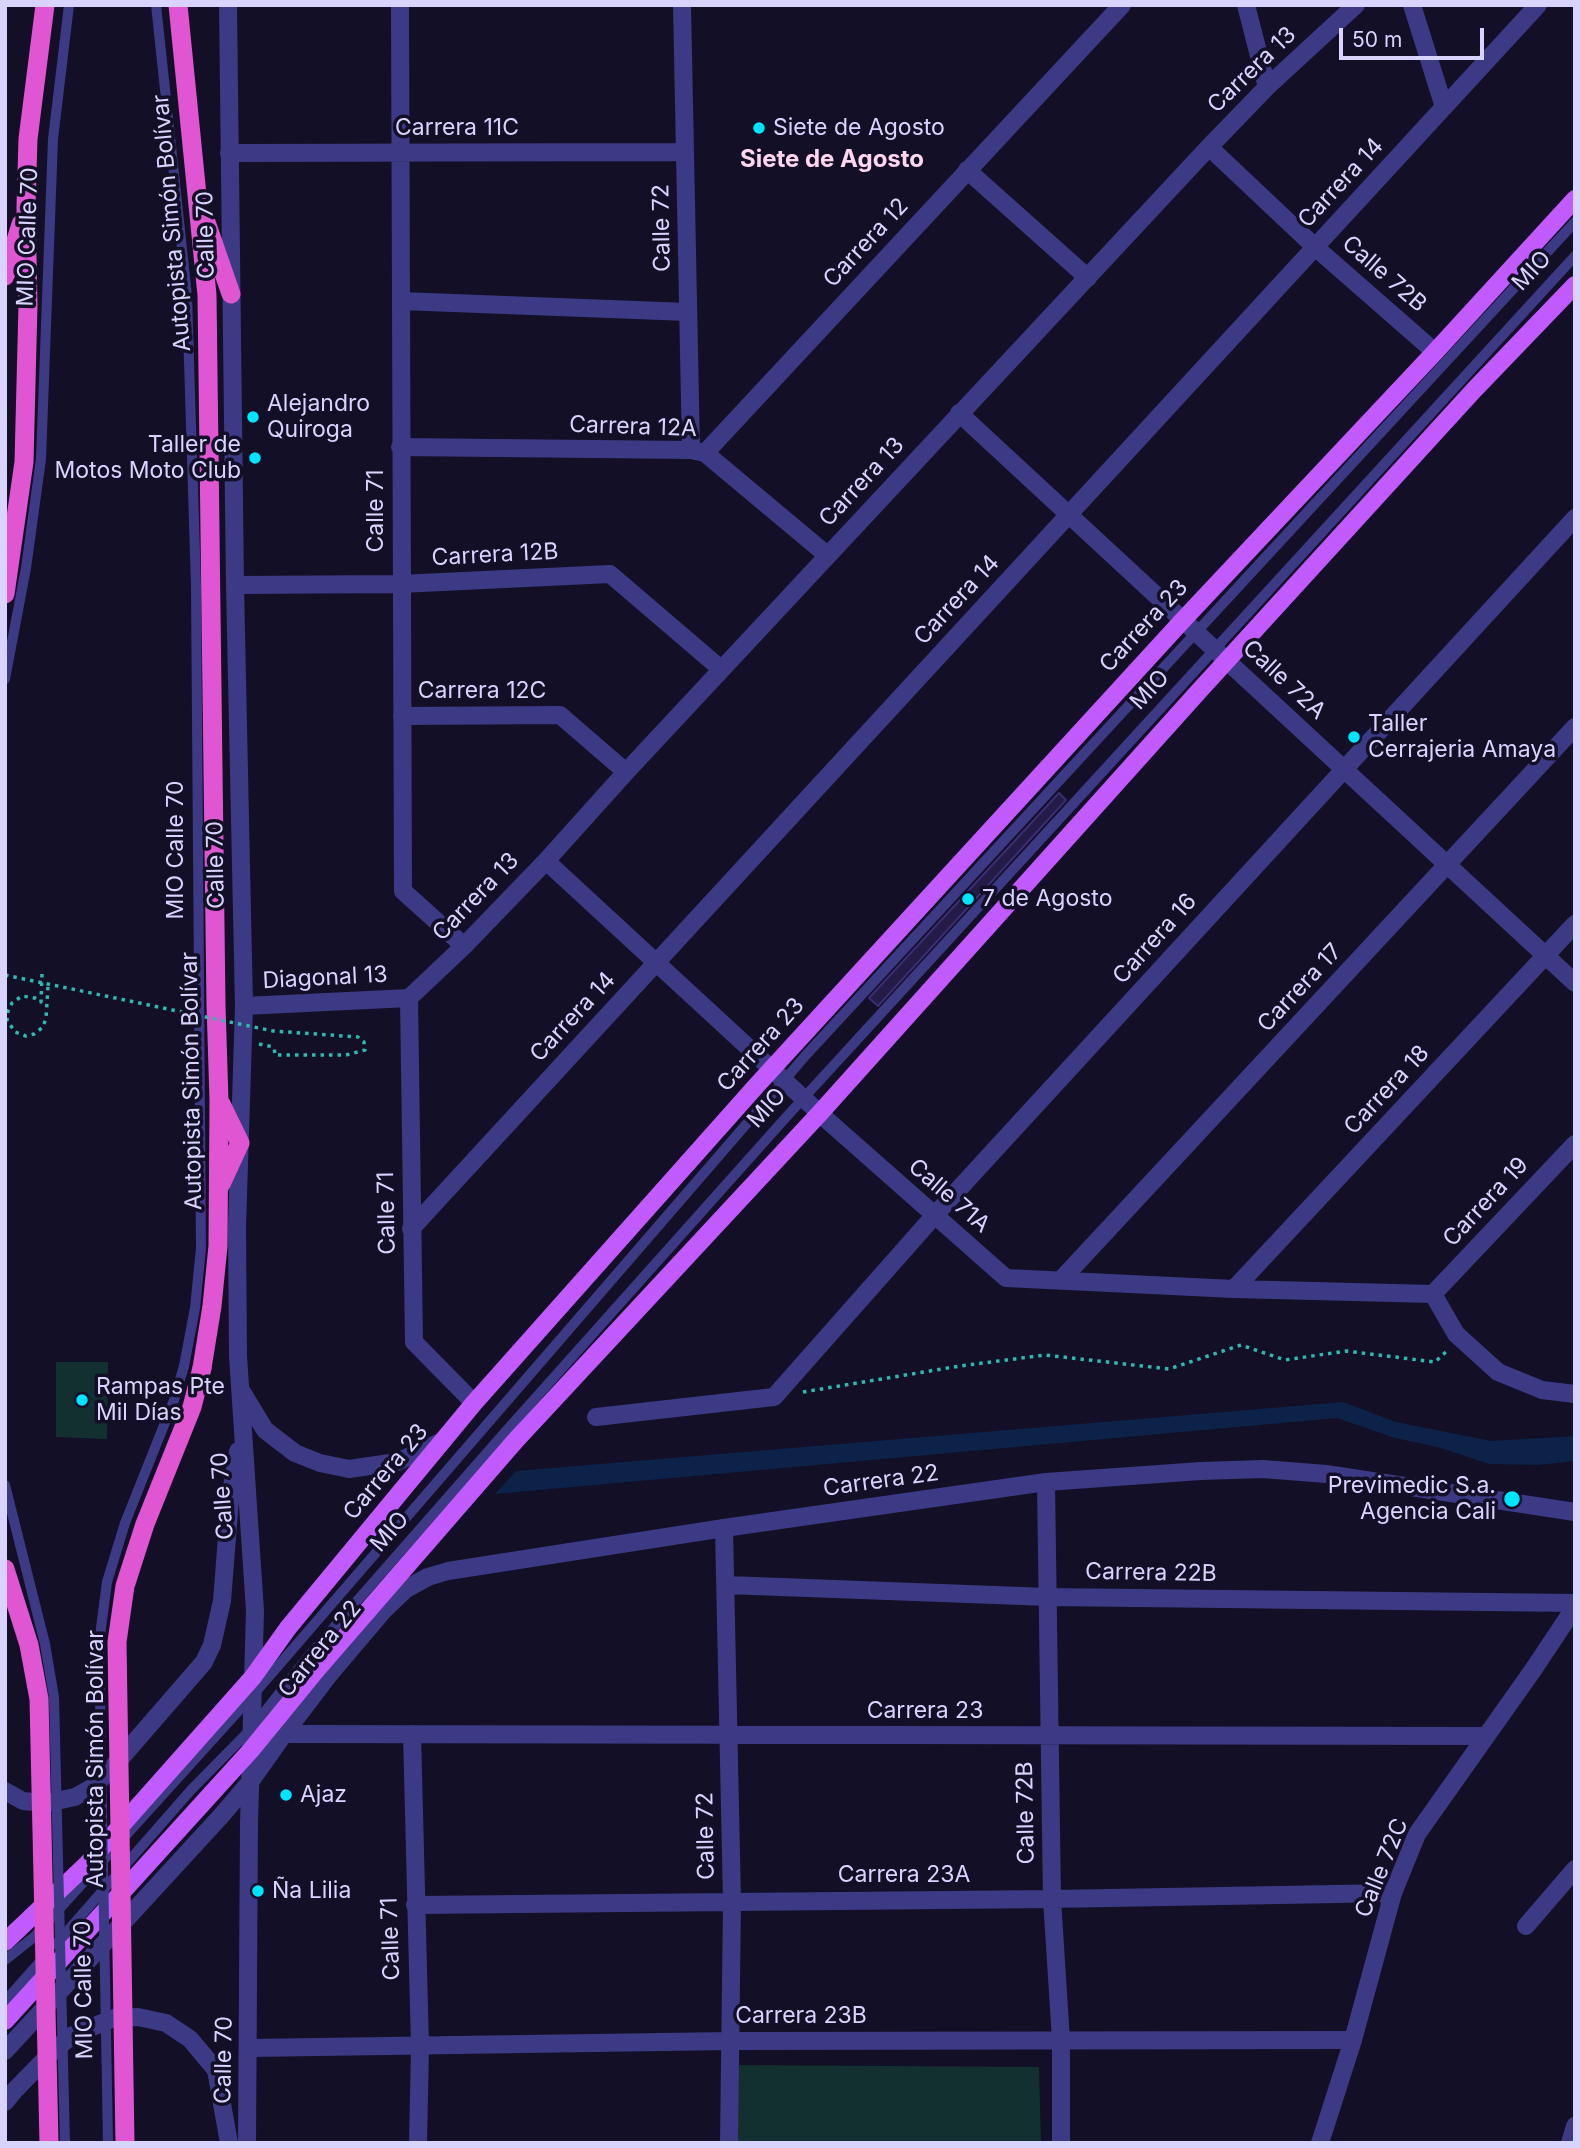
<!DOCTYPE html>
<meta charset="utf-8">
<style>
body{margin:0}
#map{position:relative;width:1580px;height:2148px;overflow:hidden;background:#130f26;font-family:Inter,sans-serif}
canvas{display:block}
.frame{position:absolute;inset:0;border:7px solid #d9d4ff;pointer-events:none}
.scale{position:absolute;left:1339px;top:28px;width:145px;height:32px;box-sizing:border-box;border:4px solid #d9d4ff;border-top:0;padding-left:9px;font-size:21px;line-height:24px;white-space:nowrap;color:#d9d4ff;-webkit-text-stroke:5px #130f26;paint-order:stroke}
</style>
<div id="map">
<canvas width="1580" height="2148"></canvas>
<div class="frame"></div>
<div class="scale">50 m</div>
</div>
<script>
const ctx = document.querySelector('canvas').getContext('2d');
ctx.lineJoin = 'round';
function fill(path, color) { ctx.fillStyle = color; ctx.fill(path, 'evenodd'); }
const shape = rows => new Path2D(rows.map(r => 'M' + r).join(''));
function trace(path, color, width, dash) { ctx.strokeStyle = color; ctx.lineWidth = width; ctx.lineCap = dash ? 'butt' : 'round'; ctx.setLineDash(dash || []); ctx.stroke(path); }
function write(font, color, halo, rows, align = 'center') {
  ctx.font = font + ' Inter,sans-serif'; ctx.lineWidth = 7; ctx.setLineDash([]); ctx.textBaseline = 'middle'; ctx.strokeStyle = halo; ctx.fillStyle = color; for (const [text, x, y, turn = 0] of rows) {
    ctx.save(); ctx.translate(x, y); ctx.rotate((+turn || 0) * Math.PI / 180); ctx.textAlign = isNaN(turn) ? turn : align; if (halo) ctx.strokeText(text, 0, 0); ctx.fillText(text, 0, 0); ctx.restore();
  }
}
fill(shape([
 [56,1362,108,1362,107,1439,56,1437],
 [735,2065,1039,2067,1041,2143,736,2143]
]), '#12302f');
fill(shape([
 [1343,1402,1396,1422,1491,1441,1575,1436,1575,1461,1538,1465,1489,1464,1441,1448,1395,1438,1337,1418,495,1494,516,1471]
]), '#0c2248');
const building = shape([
 [1059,793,1066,800,878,1006,869,998,1059,793]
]);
fill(building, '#241b47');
trace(building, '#3b2d73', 2);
trace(shape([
 [42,974,41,1002,35,998,22,996,12,1003,8,1011,7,1020,15,1032,26,1036,34,1034,43,1027,46,1018,48,986],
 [259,1044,274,1047],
 [803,1392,960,1366,1045,1355,1169,1369,1241,1345,1285,1360,1346,1351,1435,1362,1448,1350]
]), '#2fb8b0', 3.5, [3.5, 5]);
trace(shape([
 [156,5,187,296,196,586,201,1248,195,1308,184,1366],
 [5,679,26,568,41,459,53,139,69,5],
 [56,1944,191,1790,252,1728,306,1659,506,1431,789,1114,1575,256],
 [5,1960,34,1937,253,1695,806,1055,1575,222],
 [5,2001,45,1956]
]), '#3d3a85', 10);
trace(shape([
 [400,5,403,891,464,946],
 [682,5,691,450],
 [1246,5,1267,87],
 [1412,5,1444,107],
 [1209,147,1315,247,1435,352],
 [229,153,685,152],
 [967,170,1088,278],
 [401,301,688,312],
 [959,413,1575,983],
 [400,447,691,450,705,453,827,555],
 [705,453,1122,5],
 [235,585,400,584,610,574,721,669],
 [402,716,560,715,626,772],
 [546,861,827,1120,1006,1278,1234,1289,1433,1294],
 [409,998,464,946,546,861,626,772,1209,147,1267,87,1356,5],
 [409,998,414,1342,474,1403],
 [244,1006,409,998],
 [411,1229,1538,5],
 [1060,1281,1575,727],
 [1234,1289,1575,924],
 [1433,1294,1575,1144],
 [1433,1294,1456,1334,1498,1372,1542,1390,1575,1394],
 [596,1417,774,1397,934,1216,1575,518],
 [1046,1482,1052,1899,1061,2040,1061,2143],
 [724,1528,732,1901,729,2143],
 [727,1585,1048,1597,1575,1603],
 [284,1734,1485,1736],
 [412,1734,420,2047,418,2143],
 [415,1905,1052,1899,1393,1893],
 [1526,1926,1575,1869],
 [249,2048,731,2041,1353,2040],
 [1570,2143,1575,2126]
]), '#3d3a85', 18);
trace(shape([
 [228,5,235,585,244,1006,237,1227,238,1356,255,1611,249,1823,247,2143],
 [242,1392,265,1430,295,1453,320,1463,349,1469,397,1462,443,1441],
 [265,1733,284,1734,328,1676,384,1610,406,1589,428,1577,448,1571,724,1528,1046,1482,1201,1471,1263,1469,1326,1474,1575,1512],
 [5,1791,23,1801,47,1803,75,1797,93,1787,113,1767,204,1662,212,1645,222,1601,230,1499,238,1451],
 [5,2051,221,1816,250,1782,284,1734],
 [5,2102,14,2091,54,2050,73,2035,114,2018,138,2017,166,2023,190,2039,216,2070,229,2143],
 [1320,2143,1353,2040,1393,1893,1417,1834,1533,1670,1575,1607]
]), '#3d3a85', 18);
trace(shape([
 [5,1942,87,1864,253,1677,288,1628,474,1403,757,1085,1183,620,1435,352,1575,199],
 [5,2021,251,1750,318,1668,516,1440,820,1113,1199,691,1474,390,1575,285]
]), '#c25bff', 18);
trace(shape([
 [178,5,207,295,216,1005,219,1100,218,1246,212,1306,202,1368],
 [206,222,231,294],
 [5,276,21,224],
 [5,594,24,462,28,305,26,206,28,139,45,5],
 [221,1184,240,1143,221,1104]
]), '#e055d1', 19);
trace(shape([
 [5,975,273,1031,358,1037,364,1042,365,1050,346,1055,275,1055,274,1047]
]), '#2fb8b0', 3.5, [3.5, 5]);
trace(shape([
 [5,1485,45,1644,54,1697,65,2143],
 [108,2143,99,1643,107,1582,125,1523,174,1400,184,1366]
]), '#3d3a85', 10);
trace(shape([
 [5,1569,29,1645,39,1699,49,2143],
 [125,2143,117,1642,125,1586,145,1524,192,1407,202,1368]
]), '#e055d1', 19);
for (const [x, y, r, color] of [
 [759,128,7,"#00e5ff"],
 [253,417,7,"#00e5ff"],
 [255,458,7,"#00e5ff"],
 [1354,737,7,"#00e5ff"],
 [968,899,7,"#00e5ff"],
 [82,1400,7,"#00e5ff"],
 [1512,1499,9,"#00e5ff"],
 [286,1795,7,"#00e5ff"],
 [258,1891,7,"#00e5ff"]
]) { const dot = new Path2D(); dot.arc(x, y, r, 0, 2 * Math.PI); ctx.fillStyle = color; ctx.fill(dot); trace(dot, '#130f26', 2.5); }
write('23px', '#d9d4ff', '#130f26', [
 ["Carrera 13",1252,70,-44],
 ["Carrera 11C",457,128],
 ["Carrera 14",1341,183,-47],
 ["Autopista Simón Bolívar",172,223,-95],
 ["Calle 72",662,228,-91],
 ["Calle 70",206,235,-91],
 ["MIO Calle 70",28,237,-88],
 ["Carrera 12",866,243,-47],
 ["MIO",1532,271,-47],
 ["Calle 72B",1384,274,41],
 ["Carrera 12A",633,427,2],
 ["Carrera 13",862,482,-47],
 ["Calle 71",376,511,-90],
 ["Carrera 12B",495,555,-3],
 ["Carrera 14",957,600,-47],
 ["Carrera 23",1144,626,-47],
 ["Calle 72A",1284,680,43],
 ["MIO",1150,690,-47],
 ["Carrera 12C",482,691],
 ["MIO Calle 70",176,850,-90],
 ["Calle 70",216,865,-91],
 ["Carrera 13",476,897,-46],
 ["Carrera 16",1155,939,-48],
 ["Diagonal 13",325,978,-3],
 ["Carrera 17",1300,988,-47],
 ["Carrera 14",573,1017,-47],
 ["Carrera 23",761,1045,-48],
 ["Autopista Simón Bolívar",192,1081,-91],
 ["Carrera 18",1387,1090,-47],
 ["MIO",767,1108,-48],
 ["Calle 71A",949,1196,41],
 ["Carrera 19",1486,1202,-47],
 ["Calle 71",387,1213,-91],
 ["Carrera 23",386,1472,-50],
 ["Carrera 22",881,1481,-8],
 ["Calle 70",223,1496,-94],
 ["MIO",390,1532,-49],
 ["Carrera 22B",1151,1573,1],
 ["Carrera 22",320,1649,-51],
 ["Carrera 23",925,1711],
 ["Autopista Simón Bolívar",96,1759,-90],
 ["Calle 72B",1026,1813,-91],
 ["Calle 72",706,1836,-91],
 ["Calle 72C",1382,1868,-68],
 ["Carrera 23A",904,1875],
 ["Calle 71",391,1939,-92],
 ["MIO Calle 70",84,1990,-91],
 ["Carrera 23B",801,2016],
 ["Calle 70",224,2060,-89]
]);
write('23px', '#d9d4ff', '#130f26', [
 ["Siete de Agosto",773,128],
 ["Alejandro",267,404],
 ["Quiroga",267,430],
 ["Taller de",241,445,"right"],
 ["Motos Moto Club",241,471,"right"],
 ["Taller",1368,724],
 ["Cerrajeria Amaya",1368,750],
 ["7 de Agosto",982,899],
 ["Rampas Pte",96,1387],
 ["Mil Días",96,1413],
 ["Previmedic S.a.",1496,1486,"right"],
 ["Agencia Cali",1496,1512,"right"],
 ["Ajaz",300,1795],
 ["Ña Lilia",272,1891]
], 'left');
write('bold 24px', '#ffd6f0', '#130f26', [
 ["Siete de Agosto",832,160]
]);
</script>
